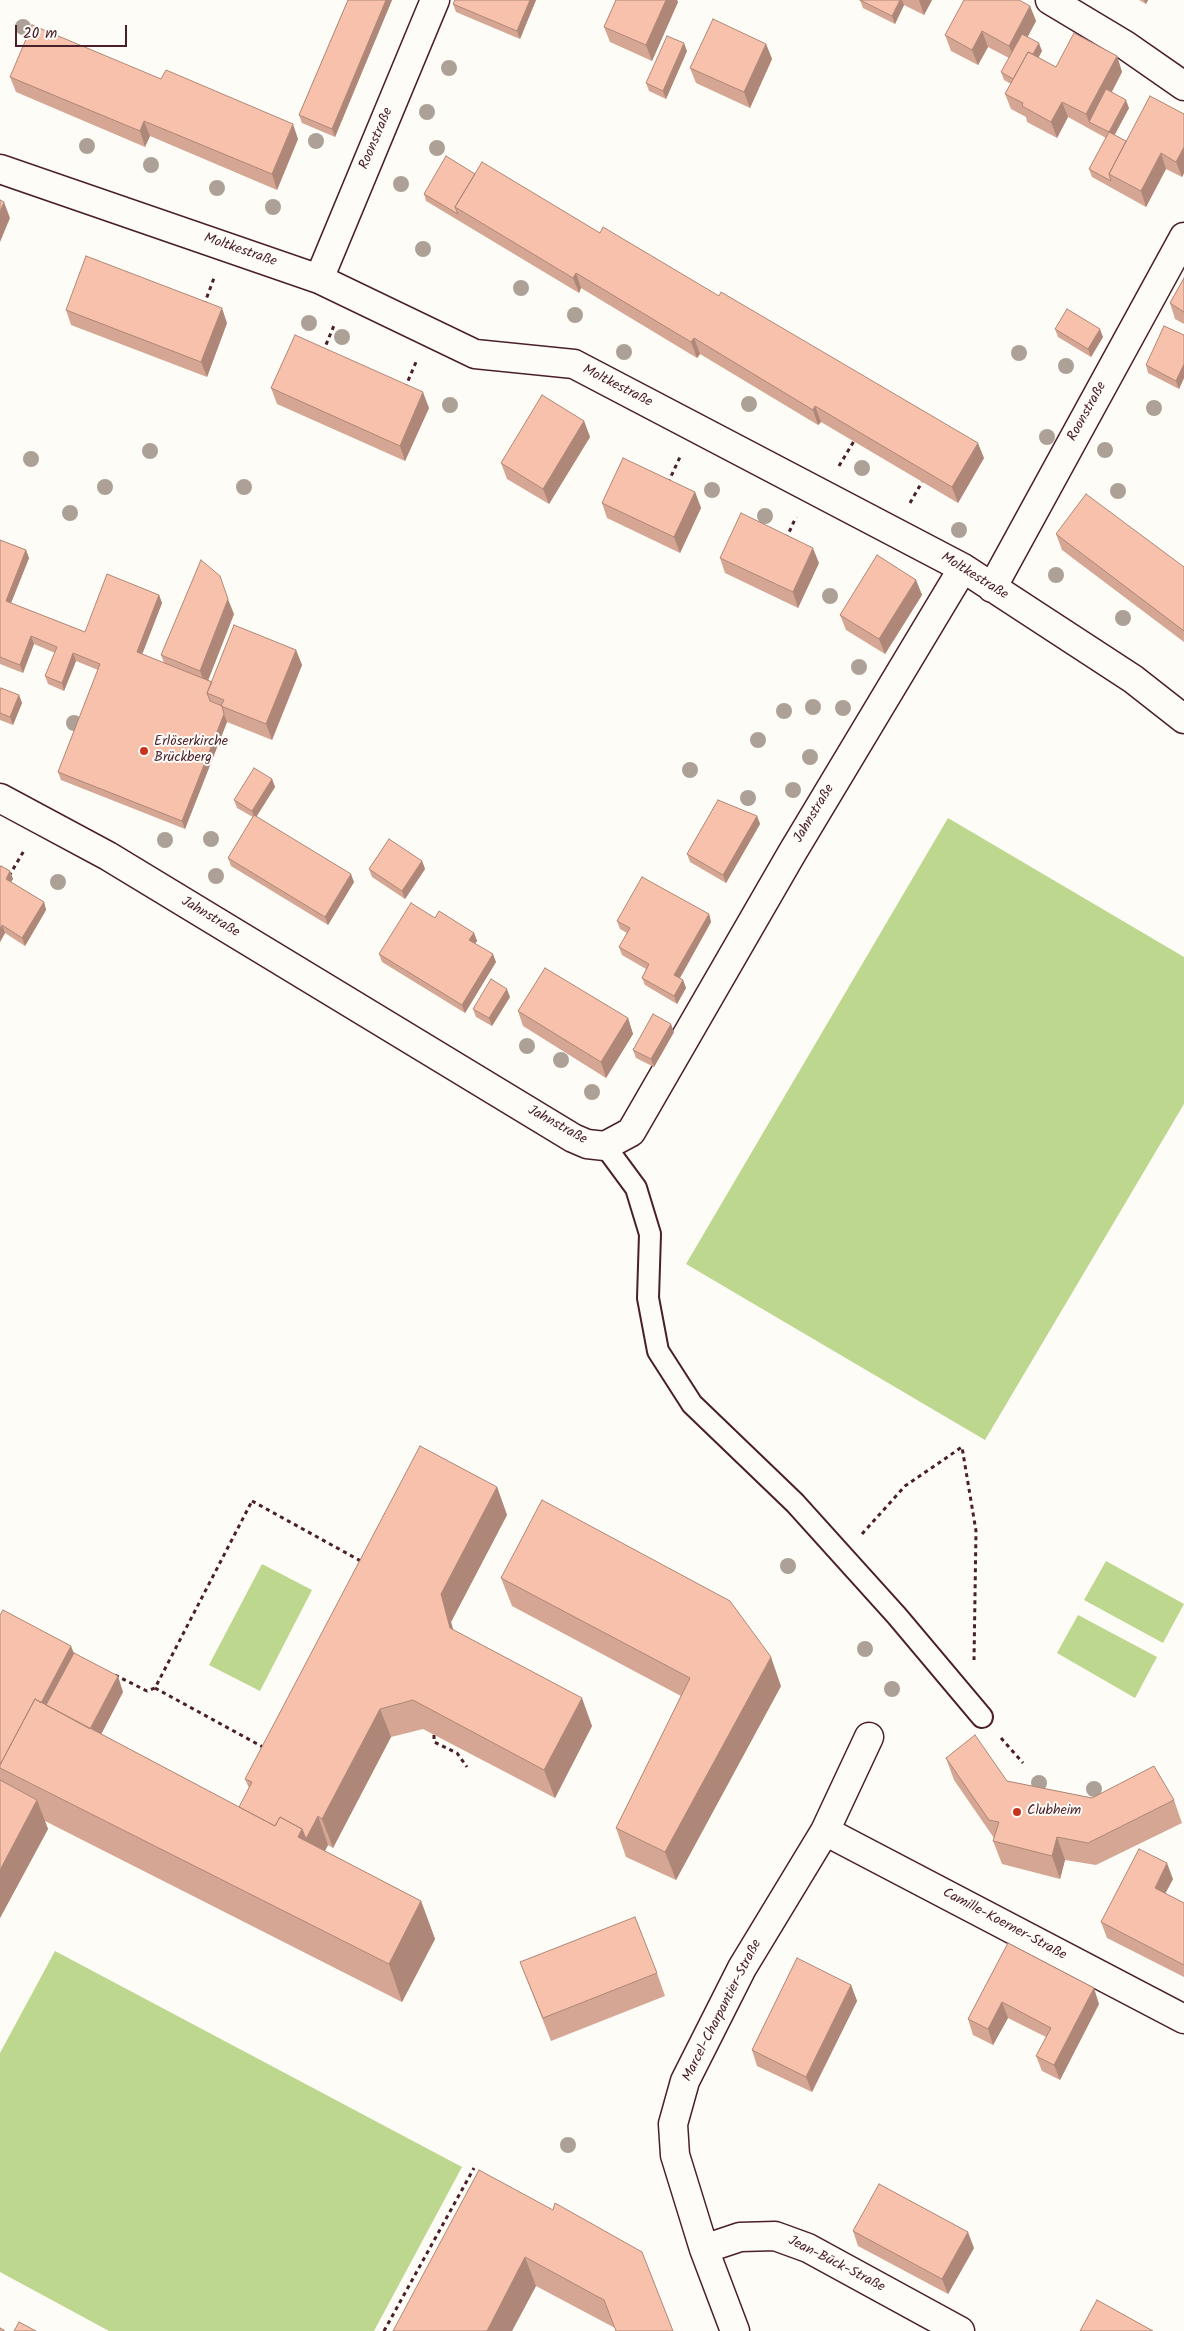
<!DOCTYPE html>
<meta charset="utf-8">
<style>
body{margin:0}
#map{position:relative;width:1184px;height:2331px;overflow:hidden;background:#fdfcf7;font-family:Kalam,sans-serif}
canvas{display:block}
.scale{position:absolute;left:15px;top:25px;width:112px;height:22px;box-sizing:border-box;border:2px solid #4a1f2b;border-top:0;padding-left:6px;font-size:15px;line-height:18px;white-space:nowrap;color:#4a1f2b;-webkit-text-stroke:4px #fdfcf7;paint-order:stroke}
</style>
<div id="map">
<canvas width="1184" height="2331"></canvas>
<div class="scale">20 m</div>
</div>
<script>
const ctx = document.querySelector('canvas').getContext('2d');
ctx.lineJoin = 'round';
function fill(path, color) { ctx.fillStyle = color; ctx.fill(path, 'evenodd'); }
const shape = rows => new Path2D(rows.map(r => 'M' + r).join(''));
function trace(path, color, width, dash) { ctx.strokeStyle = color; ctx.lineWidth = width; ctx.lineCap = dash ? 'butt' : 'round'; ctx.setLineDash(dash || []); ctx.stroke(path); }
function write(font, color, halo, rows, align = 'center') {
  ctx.font = font + ' Kalam,sans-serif'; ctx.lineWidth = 4; ctx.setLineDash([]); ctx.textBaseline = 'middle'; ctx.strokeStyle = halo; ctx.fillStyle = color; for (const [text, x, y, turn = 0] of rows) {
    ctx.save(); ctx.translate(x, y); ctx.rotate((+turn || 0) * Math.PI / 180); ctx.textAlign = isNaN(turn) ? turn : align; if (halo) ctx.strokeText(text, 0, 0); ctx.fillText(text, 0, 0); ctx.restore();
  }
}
fill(shape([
 [948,818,1184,957,1184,1104,985,1440,686,1264],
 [1106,1561,1184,1604,1163,1643,1084,1600],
 [262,1564,312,1590,260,1691,209,1665],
 [1078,1615,1157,1657,1135,1698,1057,1653],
 [55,1951,462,2167,374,2331,109,2331,0,2272,0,2053]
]), '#bdd78e');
const lane = shape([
 [605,1146,636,1188,650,1234,648,1298,658,1351,692,1404,795,1503,897,1616,982,1717]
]);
const street = shape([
 [1050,0,1125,45,1184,86],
 [0,169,319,279,475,354,574,364,963,568,1133,679,1184,719],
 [319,279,435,0],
 [992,588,1184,237],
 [0,798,108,856,573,1138,587,1144,605,1146,631,1132,792,853,963,568],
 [825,1831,1184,2019],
 [704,2249,740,2237,775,2236,808,2248,960,2331],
 [735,2331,704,2249,675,2155,673,2124,685,2081,742,1968,825,1831,869,1737]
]);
trace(lane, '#4a1f2b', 24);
trace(street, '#4a1f2b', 31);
trace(shape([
 [204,305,214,278],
 [323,352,335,323],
 [405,388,416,362],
 [839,466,854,441],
 [668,483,680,457],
 [910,503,922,482],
 [786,539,796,517],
 [9,876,25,849],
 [252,1501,368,1565,272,1752,155,1688,252,1501],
 [862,1534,905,1486,962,1447,976,1531,974,1660],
 [115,1675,147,1691,155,1688],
 [434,1735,434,1742,457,1753,467,1767],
 [1001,1738,1023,1763],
 [384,2331,474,2168]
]), '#4a1f2b', 3, [4, 4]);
trace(lane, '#fdfcf7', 20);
trace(street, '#fdfcf7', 28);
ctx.fillStyle = '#ada197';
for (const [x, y] of [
 [23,27],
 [449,68],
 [427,112],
 [316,141],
 [87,146],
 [437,148],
 [151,165],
 [401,184],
 [217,188],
 [273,207],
 [423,249],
 [521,288],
 [575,315],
 [309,323],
 [342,337],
 [624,352],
 [1019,353],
 [1066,366],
 [749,404],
 [450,405],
 [1154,408],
 [1047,437],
 [1105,450],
 [150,451],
 [31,459],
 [862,468],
 [105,487],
 [244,487],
 [712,490],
 [1118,491],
 [70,513],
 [765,516],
 [959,530],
 [1056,575],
 [830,596],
 [1123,618],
 [859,667],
 [813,707],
 [843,708],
 [784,711],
 [74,723],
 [758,740],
 [810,757],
 [690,770],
 [793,790],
 [748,798],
 [211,839],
 [165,840],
 [216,876],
 [58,882],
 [527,1046],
 [561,1060],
 [592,1092],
 [788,1566],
 [865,1649],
 [892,1689],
 [1039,1783],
 [1094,1789],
 [568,2145]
]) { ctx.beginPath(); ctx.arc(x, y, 8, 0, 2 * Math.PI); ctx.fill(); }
fill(shape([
 [348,0,392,0,335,137,302,123,299,115],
 [536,0,520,39,456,12,453,4],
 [616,0,677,0,678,2,652,61,610,42,604,27],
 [860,0,932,0,924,15,904,5,895,24,863,8],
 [1139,0,1148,0,1146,4],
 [1030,6,1036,21,1027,37,1042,51,1038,57,1056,67,1117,56,1122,72,1112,92,1129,108,1114,135,1126,141,1184,114,1184,173,1182,177,1166,169,1146,207,1092,177,1089,169,1106,138,1068,117,1057,138,1027,122,1026,117,1011,109,1005,94,1011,84,1004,80,1001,72,1009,58,988,47,978,65,951,51,945,35],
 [766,44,772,59,750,108,696,83,690,68],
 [687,51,666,99,649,91,646,83],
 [10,77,298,139,277,190,150,136,145,147,16,92],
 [475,174,600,233,984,458,958,503,821,422,818,425,700,354,697,358,581,288,579,293,426,201,424,194],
 [1184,278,1184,324,1175,319,1170,303],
 [66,310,227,323,207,377,71,325],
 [1055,329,1103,337,1091,357,1058,337],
 [1184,335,1184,378,1179,389,1148,373,1146,365],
 [271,388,429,408,405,461,277,404],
 [584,421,590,437,549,504,507,479,501,463],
 [695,492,701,508,680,553,607,518,602,503],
 [1056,534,1184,567,1184,642,1062,550],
 [0,540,26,550,29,558,11,603,85,632,159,595,162,603,142,654,164,663,161,655,234,614,208,680,212,682,296,650,302,665,272,740,227,722,185,829,61,780,58,772,98,670,76,661,64,691,48,684,45,676,55,653,34,644,23,673,0,664],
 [720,558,819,563,798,608,725,573],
 [916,580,922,595,885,654,846,630,840,615],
 [0,691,19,695,22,703,13,725,0,720],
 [272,779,275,787,256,817,354,882,328,925,231,866,228,858,253,817,237,808,234,800],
 [757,816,760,824,726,883,690,862,687,854],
 [422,861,425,869,405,899,372,877,369,869],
 [10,871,13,879,11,882,44,902,46,910,25,946,5,933,0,942],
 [709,914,711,922,680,978,683,980,686,988,677,1004,645,985,642,978,646,969,622,955,619,947,627,933,620,929,617,921],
 [435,918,474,933,477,941,475,943,496,962,465,1013,382,962,379,954],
 [510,997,492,1026,476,1017,473,1009],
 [518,1011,628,1018,633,1034,606,1078,523,1026],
 [674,1032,654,1067,636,1058,633,1050],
 [497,1487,507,1515,451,1622,453,1630,592,1726,555,1798,423,1729,391,1737,333,1848,328,1845,325,1851,421,1901,435,1939,402,2002,45,1821,48,1829,0,1918,0,1615,74,1653,123,1692,101,1734,239,1807,249,1788,245,1779],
 [501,1578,781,1686,676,1880,626,1857,616,1828,681,1696,512,1606],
 [946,1758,1007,1781,1092,1798,1174,1800,1182,1823,1096,1865,1065,1860,1060,1879,1002,1864,993,1841,994,1838,954,1780],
 [1173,1879,1165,1894,1184,1903,1184,1977,1107,1938,1101,1922],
 [1008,1943,1099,2004,1060,2080,1042,2071,1036,2056,1046,2037,1008,2018,993,2045,973,2035,968,2019],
 [520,1962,657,1973,665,1996,551,2041],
 [851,1985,857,2001,812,2092,757,2066,752,2050],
 [553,2210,642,2252,615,2328,536,2286,512,2331,393,2331],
 [853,2231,974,2248,948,2294,858,2246]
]), '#d5a693');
fill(shape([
 [386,0,392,0,335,137,332,129],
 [530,0,536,0,520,39,517,31],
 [666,0,677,0,678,2,652,61,646,45],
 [900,0,902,0,904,5,895,24,892,16],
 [919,0,932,0,924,15],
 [1144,0,1148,0,1146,4],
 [1030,6,1036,21,1015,61,1009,46],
 [982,31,988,47,978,65,972,50],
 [684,43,687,51,666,99,663,91],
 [1039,43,1042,51,1022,89,1019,82],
 [766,44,772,59,750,108,744,92],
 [1117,56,1122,72,1094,125,1089,122,1086,114],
 [1126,100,1129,108,1112,140,1109,132],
 [1062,102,1068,117,1057,138,1051,122],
 [144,121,150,136,145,147,140,131],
 [293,124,298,139,277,190,272,174],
 [1184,147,1184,173,1182,177,1176,162],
 [1161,153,1166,169,1146,207,1141,191],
 [4,202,10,218,0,242,0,212],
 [576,273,581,288,579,293,573,278],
 [222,308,227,323,207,377,201,362],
 [1100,329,1103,337,1091,357,1088,349],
 [694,338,700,354,697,358,691,342],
 [1184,364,1184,378,1179,389,1176,381],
 [423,392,429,408,405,461,400,446],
 [815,406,821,422,818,425,813,410],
 [584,421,590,437,549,504,543,489],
 [978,443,984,458,958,503,952,487],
 [695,492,701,508,680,553,674,537],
 [813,548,819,563,798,608,793,592],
 [26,550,29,558,9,608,6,601],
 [916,580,922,595,885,654,879,639],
 [159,595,162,603,140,660,137,652],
 [228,599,234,614,206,686,200,671],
 [31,636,34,644,23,673,20,665],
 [296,650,302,665,272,740,266,724],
 [73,653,76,661,64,691,62,683],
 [19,695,22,703,13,725,10,717],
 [224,714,227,722,185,829,182,821],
 [272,779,275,787,255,819,252,811],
 [757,816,760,824,726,883,723,875],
 [422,861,425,869,405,899,402,891],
 [10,871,13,879,8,887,6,879],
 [351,874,354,882,328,925,325,917],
 [44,902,46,910,25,946,22,938],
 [709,914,711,922,677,983,674,975],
 [2,925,5,933,0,942,0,929],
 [474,933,477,941,472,948,469,940],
 [493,954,496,962,465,1013,462,1005],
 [683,980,686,988,677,1004,674,996],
 [507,989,510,997,492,1026,489,1018],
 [628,1018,633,1034,606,1078,601,1062],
 [671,1024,674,1032,654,1067,651,1059],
 [497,1487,507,1515,451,1622,461,1657,450,1628,441,1594],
 [71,1646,80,1668,5,1770],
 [771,1657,781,1686,676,1880,665,1852],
 [118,1676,123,1692,89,1758,83,1743],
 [582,1698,592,1726,555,1798,544,1770],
 [380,1709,391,1737,333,1848,322,1819],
 [37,1800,48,1829,0,1918,0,1870],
 [318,1816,328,1845,316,1867,298,1837,302,1829],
 [1057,1837,1065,1860,1060,1879,1052,1856],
 [1167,1863,1173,1879,1160,1903,1155,1888],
 [421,1901,435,1939,402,2002,389,1964],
 [851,1985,857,2001,812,2092,806,2077],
 [1094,1988,1099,2004,1060,2080,1054,2065],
 [1002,2002,1008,2018,993,2045,988,2029],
 [968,2232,974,2248,948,2294,942,2279],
 [525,2257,536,2286,512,2331,487,2331]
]), '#ae8778');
const building = shape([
 [348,0,386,0,332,129,299,115,348,0],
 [455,0,530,0,517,31,453,4,455,0],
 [616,0,666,0,646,45,604,27,616,0],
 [860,0,900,0,892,16,860,0],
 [964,0,1019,0,1030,6,1009,46,982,31,972,50,945,35,964,0],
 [713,19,766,44,744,92,690,68,713,19],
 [32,25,161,79,166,70,293,124,272,174,144,121,140,131,10,77,32,25],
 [1074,33,1117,56,1086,114,1062,102,1051,122,1022,106,1023,103,1005,94,1028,52,1056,67,1074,33],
 [1022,34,1039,43,1033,54,1028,52,1013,79,1001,72,1022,34],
 [667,36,684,43,663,91,646,83,667,36],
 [1106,89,1126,100,1109,132,1089,122,1106,89],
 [1150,96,1184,114,1184,147,1176,162,1161,153,1141,191,1109,174,1150,96],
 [1109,132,1126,141,1109,174,1111,181,1089,169,1109,132],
 [446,156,475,174,455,207,458,214,424,194,446,156],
 [482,162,600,233,603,227,719,296,721,292,978,443,952,487,815,406,813,410,694,338,691,342,576,273,573,278,455,207,482,162],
 [0,200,4,202,0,212,0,200],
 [86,256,222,308,201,362,66,310,86,256],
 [1184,278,1184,312,1170,303,1184,278],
 [1067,309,1100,329,1088,349,1055,329,1067,309],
 [1164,326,1184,335,1184,364,1176,381,1146,365,1164,326],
 [295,335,423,392,400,446,271,388,295,335],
 [542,395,584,421,543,489,501,463,542,395],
 [623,458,695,492,674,537,602,503,623,458],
 [1086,494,1184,567,1184,631,1056,534,1086,494],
 [741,513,813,548,793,592,720,558,741,513],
 [0,540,26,550,6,601,85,632,107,574,159,595,137,652,212,682,207,693,210,701,222,706,224,714,182,821,58,772,100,664,73,653,62,683,45,676,57,647,31,636,20,665,0,657,0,540],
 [877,555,916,580,879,639,840,615,877,555],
 [201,560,220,576,228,599,200,671,161,655,201,560],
 [234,625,296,650,266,724,221,706,224,700,207,693,234,625],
 [1,688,19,695,10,717,0,713,0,691,1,688],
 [254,768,272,779,252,811,234,800,254,768],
 [718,800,757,816,723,875,687,854,718,800],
 [254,815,351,874,325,917,228,858,254,815],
 [389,839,422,861,402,891,369,869,389,839],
 [1,866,10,871,6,879,44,902,22,938,2,925,0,929,0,867,1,866],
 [642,877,709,914,674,975,683,980,674,996,642,978,649,964,619,947,630,928,617,921,642,877],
 [411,903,435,918,439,911,474,933,469,940,493,954,462,1005,379,954,411,903],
 [545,968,628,1018,601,1062,518,1011,545,968],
 [491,979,507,989,489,1018,473,1009,491,979],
 [653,1014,671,1024,651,1059,633,1050,653,1014],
 [420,1446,497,1487,441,1594,450,1628,582,1698,544,1770,413,1700,380,1709,322,1819,318,1816,306,1839,302,1829,280,1817,275,1826,239,1807,252,1782,245,1779,420,1446],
 [542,1500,730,1601,771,1657,665,1852,616,1828,690,1678,501,1578,542,1500],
 [3,1610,71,1646,41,1703,35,1699,0,1765,0,1615,3,1610],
 [74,1653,118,1676,90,1729,46,1705,74,1653],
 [35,1699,275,1826,280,1817,302,1829,298,1837,421,1901,389,1964,0,1768,0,1765,35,1699],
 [975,1735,1007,1781,1092,1798,1154,1766,1174,1800,1088,1843,1057,1837,1052,1856,993,1841,999,1822,989,1820,946,1758,975,1735],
 [0,1780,37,1800,0,1870,0,1780],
 [1139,1849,1167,1863,1155,1888,1184,1903,1184,1965,1101,1922,1139,1849],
 [635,1917,657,1973,543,2018,520,1962,635,1917],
 [1008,1943,1094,1988,1054,2065,1036,2056,1051,2028,1002,2002,988,2029,968,2019,1008,1943],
 [797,1958,851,1985,806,2077,752,2050,797,1958],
 [479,2170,553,2210,555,2203,642,2252,673,2331,616,2331,604,2300,525,2257,487,2331,393,2331,479,2170],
 [879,2184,968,2232,942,2279,853,2231,879,2184],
 [1097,2300,1153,2331,1080,2331,1097,2300],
 [19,2322,36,2331,14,2331,19,2322],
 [0,2328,4,2330,4,2331,0,2331,0,2328]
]);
fill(building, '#f8c1ab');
trace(building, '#ae8778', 1);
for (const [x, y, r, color] of [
 [144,751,5,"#c8321e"],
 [1017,1812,5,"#c8321e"]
]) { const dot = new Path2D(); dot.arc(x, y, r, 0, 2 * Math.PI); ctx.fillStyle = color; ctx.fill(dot); trace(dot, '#fdfcf7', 2); }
write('14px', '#4a1f2b', '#fdfcf7', [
 ["Roonstraße",377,139,-67],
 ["Moltkestraße",240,251,19],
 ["Moltkestraße",617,387,27],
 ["Roonstraße",1088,412,-61],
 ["Moltkestraße",974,577,32],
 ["Jahnstraße",815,814,-59],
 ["Jahnstraße",210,918,31],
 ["Jahnstraße",557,1126,29],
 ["Camille-Koerner-Straße",1004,1925,28],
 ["Marcel-Charpantier-Straße",723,2011,-63],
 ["Jean-Bück-Straße",836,2265,27]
]);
write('14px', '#4a1f2b', '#fdfcf7', [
 ["Erlöserkirche",154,743],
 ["Brückberg",154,759],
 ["Clubheim",1027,1812]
], 'left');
</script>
